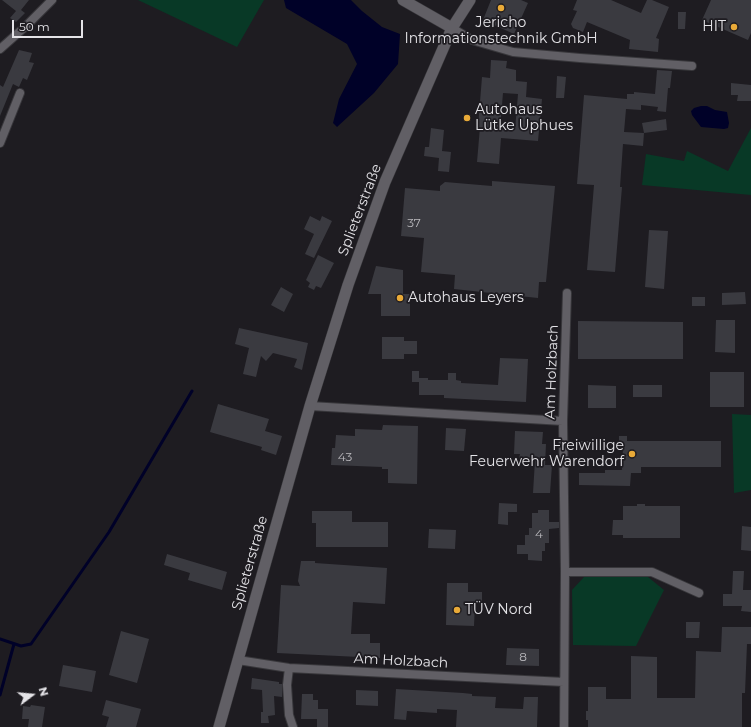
<!DOCTYPE html>
<meta charset="utf-8">
<style>
body{margin:0}
#map{position:relative;width:751px;height:727px;overflow:hidden;background:#1e1c21;font-family:Montserrat,sans-serif}
canvas{display:block}
.north{position:absolute;left:12px;top:675px;width:40px;height:40px;-webkit-text-stroke:3px #1e1c21;paint-order:stroke;rotate:74deg;font-size:11px;font-weight:700;line-height:16px;text-align:center;color:#e4e3e7}
.north::after{content:'';display:block;margin:auto;width:14px;height:18px;background:#e4e3e7;clip-path:polygon(50% 0,100% 100%,50% 72%,0 100%)}
.scale{position:absolute;left:12px;top:20px;width:71px;height:18px;box-sizing:border-box;border:2px solid #e4e3e7;border-top:0;padding-left:5px;font-size:12px;line-height:14px;white-space:nowrap;color:#e4e3e7;-webkit-text-stroke:3px #1e1c21;paint-order:stroke}
</style>
<div id="map">
<canvas width="751" height="727"></canvas>
<div class="north">N</div>
<div class="scale">50 m</div>
</div>
<script>
const ctx = document.querySelector('canvas').getContext('2d');
ctx.lineJoin = 'round';
function fill(path, color) { ctx.fillStyle = color; ctx.fill(path, 'evenodd'); }
const shape = rows => new Path2D(rows.map(r => 'M' + r).join(''));
function trace(path, color, width, dash) { ctx.strokeStyle = color; ctx.lineWidth = width; ctx.lineCap = dash ? 'butt' : 'round'; ctx.setLineDash(dash || []); ctx.stroke(path); }
function write(font, color, halo, rows, align = 'center') {
  ctx.font = font + ' Montserrat,sans-serif'; ctx.lineWidth = 3.5; ctx.setLineDash([]); ctx.textBaseline = 'middle'; ctx.strokeStyle = halo; ctx.fillStyle = color; for (const [text, x, y, turn = 0] of rows) {
    ctx.save(); ctx.translate(x, y); ctx.rotate((+turn || 0) * Math.PI / 180); ctx.textAlign = isNaN(turn) ? turn : align; if (halo) ctx.strokeText(text, 0, 0); ctx.fillText(text, 0, 0); ctx.restore();
  }
}
fill(shape([
 [138,0,264,0,237,47],
 [751,128,751,195,642,185,646,154,684,161,687,151,728,171],
 [732,414,751,415,751,490,734,493],
 [584,577,648,577,664,590,636,646,573,645,572,590]
]), '#083926');
fill(shape([
 [284,0,351,0,362,11,382,27,400,34,398,64,374,93,337,127,333,123,339,99,357,64,347,44,286,8],
 [701,106,707,106,715,110,727,112,729,123,728,128,724,129,701,127,692,115,691,111,694,108]
]), '#000128');
trace(shape([
 [0,639,21,646,31,644,109,532,192,391],
 [0,695,14,644]
]), '#000128', 3);
fill(shape([
 [2,0,29,0,21,10,25,13,16,22,10,18,16,11],
 [491,0,521,0,528,3,514,34,483,20],
 [577,0,611,0,641,13,647,0,652,0,669,7,656,38,659,39,658,52,629,49,630,40,587,22,583,32,573,28,571,24,577,11,573,10],
 [711,0,751,0,751,33,748,40,702,20],
 [678,12,686,12,685,29,678,29],
 [19,50,32,53,29,62,34,63,27,80,23,78,19,87,13,84,0,116,0,85,3,87],
 [491,60,507,61,506,68,516,70,516,81,527,82,526,97,542,99,538,141,501,138,499,164,477,162,480,127,478,127,482,77,490,78],
 [503,93,518,94,515,130,500,129],
 [657,70,672,71,670,88,668,88,666,112,657,111,658,107,641,105,641,110,626,109,624,132,644,133,642,123,666,119,667,130,644,133,643,146,623,144,620,187,622,187,615,272,587,270,594,185,577,184,584,95,627,99,627,94,634,94,634,92,655,94],
 [557,76,566,77,564,98,556,98],
 [731,83,751,85,751,101,737,101,738,95,731,95],
 [431,128,444,130,442,151,451,152,449,172,438,171,439,158,424,156,425,147,429,147],
 [492,181,555,186,546,282,539,282,538,298,454,289,455,275,421,272,424,238,401,236,405,188,440,191,440,186,445,182,492,186],
 [310,216,320,221,322,216,332,221,314,258,305,254,314,234,304,229],
 [649,230,668,231,664,289,645,287],
 [318,255,334,263,321,288,316,286,314,290,308,287,310,283,306,280],
 [376,266,403,270,403,294,410,294,410,316,381,316,381,294,368,294],
 [281,287,293,294,284,312,271,305],
 [745,292,746,304,722,305,722,293],
 [692,297,705,297,705,306,692,306],
 [716,320,735,320,735,353,715,352],
 [578,321,683,322,683,359,578,359],
 [239,328,308,343,302,370,294,367,297,359,273,353,266,361,261,356,256,377,243,374,249,348,235,344],
 [382,337,404,337,404,341,417,341,417,354,404,354,404,359,382,359],
 [500,358,528,359,526,402,444,398,444,395,419,395,419,382,412,382,412,371,419,371,419,378,428,378,428,380,448,380,448,373,456,373,456,380,461,381,461,383,498,385],
 [710,372,744,372,744,407,710,407],
 [588,385,616,386,616,408,588,408],
 [633,385,662,385,662,397,633,397],
 [218,404,269,419,265,431,282,436,276,455,261,450,262,447,210,432],
 [383,425,418,426,417,484,388,483,388,469,382,469,382,467,331,465,332,448,335,448,336,435,355,436,355,429,382,430],
 [446,428,466,429,464,451,445,450],
 [515,431,543,432,542,444,546,444,545,465,552,465,550,493,533,493,535,460,519,459,520,454,514,454],
 [619,436,627,436,627,441,721,441,721,467,641,467,641,473,631,473,630,486,579,485,579,473,605,473,605,470,622,470,623,446,619,446],
 [579,441,601,441,601,450,579,450],
 [499,503,517,504,517,512,508,512,508,525,498,524],
 [637,504,645,504,645,506,680,506,680,538,623,538,623,535,612,535,613,520,623,520,623,506,637,506],
 [538,510,549,510,549,522,559,522,559,528,549,529,549,543,545,543,545,551,542,551,542,561,528,560,528,554,517,554,517,545,525,545,525,535,529,535,529,528,532,528,532,513,538,513],
 [312,511,352,511,352,522,388,522,388,547,316,547,316,523,312,523],
 [742,526,751,527,751,551,741,550],
 [429,529,456,530,455,549,428,548],
 [167,554,227,572,222,590,188,580,190,573,164,565],
 [301,561,315,561,315,563,387,568,385,604,353,602,351,634,370,634,370,643,380,643,380,658,277,653,281,585,300,586,298,581],
 [733,571,744,571,743,590,751,590,751,612,741,611,742,606,723,606,723,594,732,594],
 [447,583,468,583,468,592,482,592,482,603,475,603,474,626,446,625],
 [686,622,700,622,699,638,686,638],
 [722,627,751,627,751,644,747,644,745,693,742,693,742,727,588,727,588,720,586,720,586,711,588,711,588,687,606,687,606,699,631,699,631,656,657,657,657,698,695,698,696,651,721,652],
 [121,631,149,639,137,683,109,675],
 [507,648,539,649,539,666,506,665],
 [63,665,96,671,92,692,59,686],
 [252,678,279,682,279,684,282,684,282,697,274,696,275,715,268,716,269,723,261,723,261,712,263,712,262,690,251,689],
 [396,689,463,693,472,694,472,696,496,697,495,708,523,709,524,697,538,697,537,727,456,727,457,710,437,709,437,713,407,711,406,720,394,719],
 [356,690,378,691,378,706,356,705],
 [302,694,313,694,313,700,318,700,318,709,328,709,328,727,317,727,317,719,301,719],
 [106,700,141,709,136,727,106,727,109,717,102,715],
 [31,705,45,707,42,727,28,727,29,719,22,719,23,706,30,707]
]), '#3a3a40');
const street = shape([
 [452,28,472,40,513,52,580,58,692,66],
 [0,49,26,26,52,0],
 [0,143,20,93],
 [310,406,563,421],
 [565,572,652,572,699,593],
 [238,660,289,668,564,682],
 [289,668,287,685,289,715,293,727],
 [564,727,565,572,563,421,567,293]
]);
const secondary = shape([
 [403,0,452,28],
 [219,727,310,406,348,285,385,182,452,28,470,0]
]);
trace(street, '#38373b', 10);
trace(secondary, '#38373b', 12);
trace(street, '#615f65', 8);
trace(secondary, '#615f65', 11);
for (const [x, y, r, color] of [
 [501,8,4,"#e9aa38"],
 [734,27,4,"#e9aa38"],
 [467,118,4,"#e9aa38"],
 [400,298,4,"#e9aa38"],
 [632,454,4,"#e9aa38"],
 [457,610,4,"#e9aa38"]
]) { const dot = new Path2D(); dot.arc(x, y, r, 0, 2 * Math.PI); ctx.fillStyle = color; ctx.fill(dot); trace(dot, '#1e1c21', 1.5); }
write('12px', '#bab9bd', null, [
 ["37",414,223],
 ["43",345,457],
 ["4",539,534],
 ["8",523,657]
]);
write('14px', '#e4e3e7', '#1e1c21', [
 ["Jericho",501,23,"center"],
 ["Informationstechnik GmbH",501,39,"center"],
 ["HIT",726,27,"right"],
 ["Autohaus",475,110],
 ["Lütke Uphues",475,126],
 ["Autohaus Leyers",408,298],
 ["Freiwillige",624,446,"right"],
 ["Feuerwehr Warendorf",624,462,"right"],
 ["TÜV Nord",465,610]
], 'left');
write('14px', '#e4e3e7', '#1e1c21', [
 ["Splieterstraße",360,210,-69],
 ["Am Holzbach",552,372,-88],
 ["Splieterstraße",250,563,-74],
 ["Am Holzbach",401,661,3]
]);
</script>
